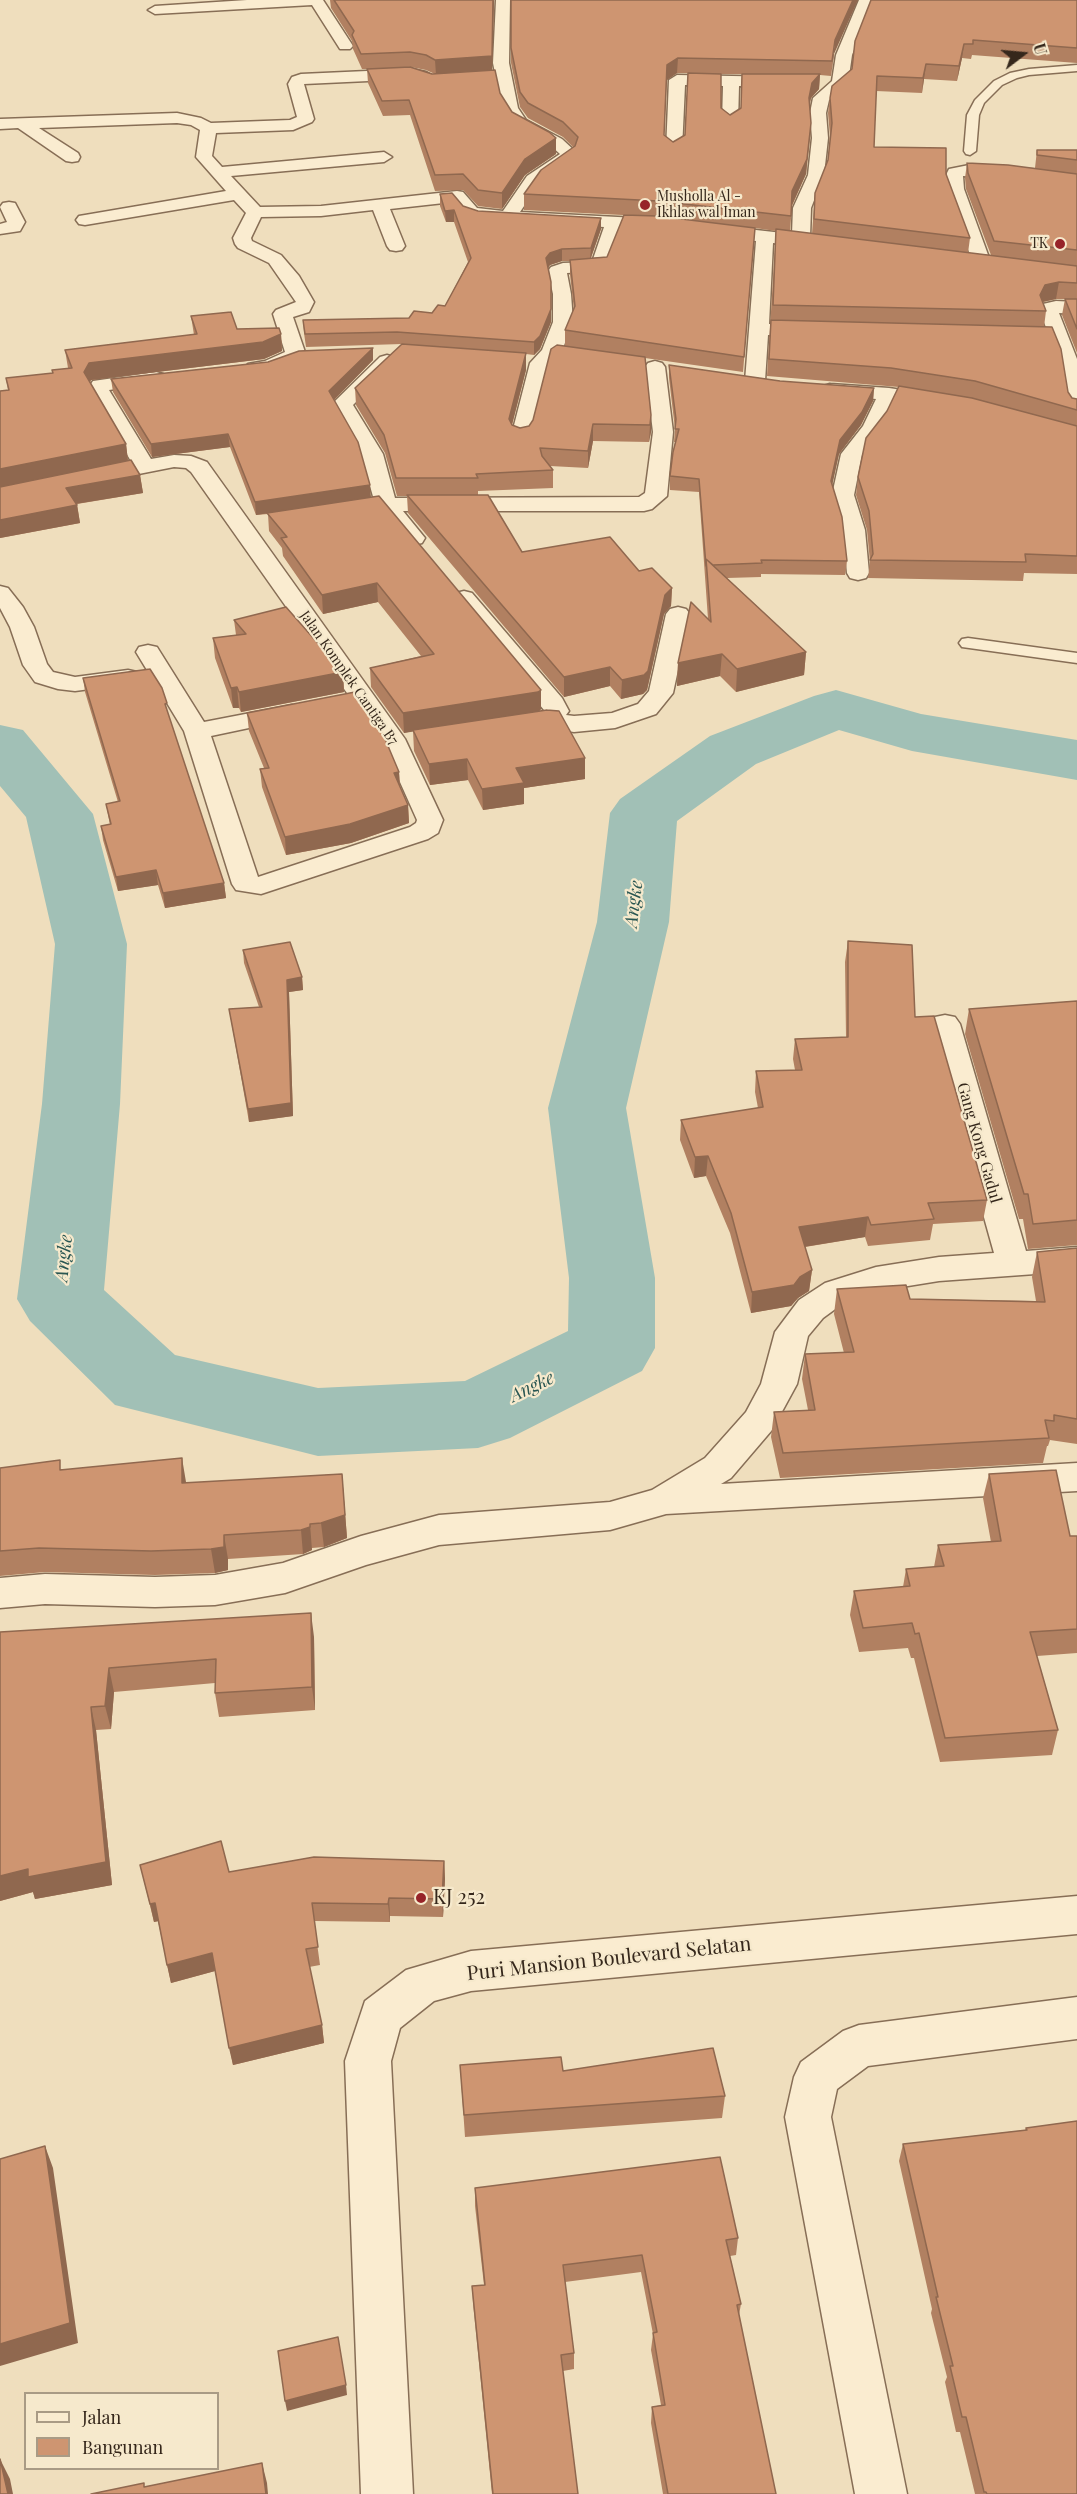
<!DOCTYPE html>
<style>
body{margin:0}
#map{position:relative;width:1077px;height:2494px;overflow:hidden;background:#efdebd;font-family:"Playfair Display",serif}
canvas{display:block}
.legend{position:absolute;left:24px;top:2392px;width:195px;height:78px;box-sizing:border-box;background:#f6e9cc;border:2px solid #a99b85;margin:0;padding:8px 10px;list-style:none;font-size:18px;color:#35271b}
.legend li{display:flex;align-items:center;gap:12px;height:30px}
.legend b{width:30px;border:2px solid #a99b85}
.north{position:absolute;left:993px;top:24px;width:60px;height:60px;-webkit-text-stroke:4px #f6e9cc;paint-order:stroke;rotate:74deg;font-size:16px;font-weight:700;line-height:24px;text-align:center;color:#35271b}
.north::after{content:'';display:block;margin:auto;width:21px;height:27px;background:#35271b;clip-path:polygon(50% 0,100% 100%,50% 72%,0 100%)}
</style>
<div id="map">
<canvas width="1077" height="2494"></canvas>
<ul class="legend">
<li><b style="height:8px;background:#faecd0"></b>Jalan</li>
<li><b style="height:16px;background:#ce9571"></b>Bangunan</li>
</ul>
<div class="north">U</div>
</div>
<script>
const ctx = document.querySelector('canvas').getContext('2d');
ctx.lineJoin = 'round';
const shape = rows => new Path2D(rows.map(r => 'M' + r).join(''));
function fill(path, color) { ctx.fillStyle = color; ctx.fill(path, 'evenodd'); }
function trace(path, color, width, dash) { ctx.strokeStyle = color; ctx.lineWidth = width; ctx.lineCap = dash ? 'butt' : 'round'; ctx.setLineDash(dash || []); ctx.stroke(path); }
function write(font, color, halo, rows, align = 'center') {
  ctx.font = font + ' "Playfair Display",serif'; ctx.lineWidth = 4.5; ctx.setLineDash([]); ctx.textBaseline = 'middle'; ctx.strokeStyle = halo; ctx.fillStyle = color; for (const [text, x, y, turn = 0] of rows) {
    ctx.save(); ctx.translate(x, y); ctx.rotate((+turn || 0) * Math.PI / 180); ctx.textAlign = isNaN(turn) ? turn : align; if (halo) ctx.strokeText(text, 0, 0); ctx.fillText(text, 0, 0); ctx.restore();
  }
}
fill(shape([
 [836,690,921,714,1077,740,1077,780,912,751,839,730,756,764,677,821,669,922,626,1108,655,1278,655,1348,642,1371,510,1438,478,1448,318,1456,115,1405,30,1321,17,1299,42,1104,55,944,26,817,0,786,0,725,23,730,93,814,127,944,120,1104,104,1290,175,1355,318,1388,465,1381,568,1331,569,1278,548,1108,597,922,610,813,620,799,710,736,814,696,836,690]
]), '#a1c0b6');
const service = shape([
 [1077,65,1077,71,1029,75,1017,78,1002,85,984,103,979,115,976,151,970,155,966,154,964,151,967,115,975,100,994,81,1010,73,1029,69,1077,65],
 [968,638,1077,653,1077,663,962,647,959,643,962,639,968,638]
]);
const minor = shape([
 [247,0,323,0,353,46,350,49,340,49,312,5,155,14,148,10,155,6,247,0],
 [496,0,510,0,509,63,518,108,526,120,562,139,576,152,574,160,539,184,520,212,657,219,792,234,793,208,808,175,812,138,810,113,813,98,832,81,836,55,859,0,873,0,852,55,848,83,829,100,826,113,828,138,824,175,811,208,810,237,825,239,828,243,825,247,819,248,773,243,769,324,815,325,822,327,825,331,822,335,815,337,768,335,765,381,762,385,748,385,745,381,756,241,622,228,605,271,567,273,571,294,573,322,563,348,592,351,599,353,602,357,599,361,592,363,556,358,549,365,531,437,528,441,521,443,514,441,511,437,530,363,542,350,553,322,553,294,548,271,551,267,563,263,592,262,604,227,479,220,465,216,453,202,390,209,405,246,402,250,396,251,390,250,387,246,373,210,321,216,261,217,251,238,252,241,281,255,299,276,314,302,309,312,293,317,306,355,303,359,269,372,255,374,248,372,245,368,248,364,265,361,285,352,273,314,276,310,296,302,269,263,238,248,235,244,233,238,246,213,234,200,85,225,79,224,76,220,79,216,85,215,226,191,196,157,200,130,191,125,177,123,39,128,78,153,80,157,78,161,72,162,66,161,18,128,0,129,0,119,177,113,201,118,211,123,290,120,297,117,288,84,292,77,301,74,411,69,426,72,435,77,495,73,493,63,496,0],
 [411,79,432,87,497,82,502,108,514,126,550,145,560,154,527,176,503,211,477,208,463,192,457,191,321,206,260,207,231,176,384,162,392,157,384,152,222,167,212,156,216,133,293,130,312,122,314,119,304,84,411,79],
 [677,75,787,77,795,82,787,87,739,86,738,123,730,128,722,123,723,86,685,85,682,150,674,155,666,150,669,80,677,75],
 [969,165,1077,178,1077,188,1006,178,963,176,964,189,991,263,988,267,982,268,976,267,973,263,946,189,947,173,949,169,969,165],
 [9,202,15,203,25,222,20,231,0,234,0,224,7,222,0,207,3,203,9,202],
 [1056,301,1077,302,1077,314,1059,313,1077,359,1077,415,1070,413,1067,409,1060,366,1040,311,1043,304,1056,301],
 [387,355,394,357,397,361,353,405,383,454,395,498,639,497,645,493,653,432,645,367,648,363,655,361,662,363,665,367,673,432,667,496,652,509,644,511,403,511,425,538,422,543,414,545,406,543,380,512,364,514,356,512,353,507,356,502,374,500,361,454,332,404,380,357,387,355],
 [156,372,163,374,166,378,163,382,109,390,151,459,174,455,191,456,207,462,405,739,443,820,438,833,428,839,261,894,236,890,232,884,184,731,136,652,139,647,148,645,157,647,204,722,292,705,301,707,304,712,301,717,211,736,258,877,410,827,416,823,417,820,383,744,191,472,186,468,174,467,93,483,85,482,82,477,85,472,132,463,88,388,93,381,156,372],
 [830,384,889,388,940,396,947,398,950,402,947,406,940,408,896,401,883,427,862,455,854,495,865,530,869,573,866,578,858,580,850,578,847,573,843,530,832,495,841,454,863,426,876,399,823,394,820,390,823,386,830,384],
 [0,586,8,588,23,607,34,627,47,664,53,672,75,677,128,670,137,672,140,677,137,682,128,684,75,691,58,689,35,682,23,665,10,627,0,608,0,586],
 [464,591,472,593,562,698,569,711,566,715,574,716,612,713,638,704,649,691,666,614,670,609,678,607,686,609,690,614,673,693,656,714,615,728,574,732,547,728,516,734,507,731,503,726,507,721,539,714,544,710,452,598,456,593,464,591],
 [945,1015,955,1017,960,1024,1026,1251,1077,1247,1077,1271,939,1281,877,1291,849,1299,823,1318,808,1336,797,1384,772,1430,731,1478,721,1484,1077,1463,1077,1491,666,1514,610,1530,439,1545,366,1565,285,1593,215,1605,155,1607,45,1604,0,1608,0,1578,45,1574,155,1577,215,1575,283,1563,361,1536,439,1515,610,1502,652,1490,705,1458,746,1412,761,1384,775,1332,799,1300,825,1283,876,1267,939,1257,994,1253,930,1024,935,1017,945,1015],
 [1077,1896,1077,1934,471,1991,434,2001,400,2028,391,2061,413,2494,361,2494,345,2061,365,2001,406,1970,471,1951,1077,1896],
 [1077,1997,1077,2039,868,2066,837,2089,831,2117,907,2494,855,2494,785,2117,794,2077,801,2062,843,2031,859,2025,1077,1997]
]);
trace(service, '#876e56', 3);
trace(minor, '#876e56', 3);
fill(service, '#faecd0');
fill(minor, '#faecd0');
fill(shape([
 [330,0,494,0,492,70,500,93,512,112,556,138,556,154,525,175,502,209,478,206,463,190,435,191,410,115,383,116,368,83,367,69,362,69,353,49,352,41,331,8],
 [411,67,426,70,435,74,432,74],
 [511,0,834,54,831,76,820,75,819,89,811,98,809,105,810,138,806,174,792,206,790,231,812,234,815,193,828,160,830,136,828,113,830,98,832,86,1077,0,1077,63,972,55,971,59,962,58,957,81,924,79,922,93,876,91,874,147,946,174,970,238,968,253,991,255,966,189,965,178,967,163,1035,168,1037,150,1077,150,1077,353,1062,315,1065,299,1056,299,1043,302,1046,311,1044,327,1068,392,1072,398,1077,399,1077,574,1024,573,1023,581,868,578,870,562,867,530,856,495,858,477,887,411,899,387,767,376,776,231,755,228,743,372,645,358,651,432,649,442,593,441,588,468,550,466,553,470,553,488,478,491,478,495,522,552,639,571,672,588,671,606,664,614,647,690,643,694,621,699,610,686,564,697,408,513,407,496,397,496,385,453,356,405,355,388,402,344,306,347,304,333,303,320,409,318,432,313,445,306,468,262,454,222,446,222,440,206,440,194,463,206,478,211,601,218,601,229,591,258,607,257,642,216,524,210,524,194,574,148,563,137,528,118,520,107,511,63],
 [677,73,688,73,685,135,673,142,664,135,667,80],
 [721,74,742,74,741,108,730,115,721,108],
 [562,261,570,261,570,275,574,310,565,330,565,346,533,420,529,426,520,428,512,425,526,370,526,354,534,355,540,349,551,322,548,268,550,265],
 [191,316,237,329,281,334,282,351,264,359,91,380,90,382,126,444,128,461,140,475,143,493,77,504,80,523,0,538,0,487,8,390,6,378,53,373,68,368,65,350,194,335],
 [373,348,373,360,334,400,371,497,541,709,540,711,585,758,585,779,524,788,524,804,483,810,468,780,430,785,414,751,413,731,404,733,371,687,370,668,421,656,378,602,323,614,283,556,282,548,269,531,268,514,256,515,230,447,152,457,113,392,111,379,268,362],
 [669,365,780,381,874,388,873,401,861,425,839,454,832,484,847,561,845,575,761,574,761,577,727,578,806,652,804,675,736,692,720,676,677,686,678,663,708,619,699,492,670,490,670,476,675,442,674,442,675,429,669,378],
 [234,620,343,672,344,692,241,712,239,708,233,708,215,658,213,638,236,635],
 [83,678,168,714,224,883,226,898,165,908,158,885,118,891,103,840,101,826,110,825,106,804,118,802,85,692],
 [247,713,399,772,400,786,408,805,409,823,351,843,286,855,262,787,260,769,264,768,249,731],
 [848,941,915,1017,987,1200,983,1221,933,1224,930,1240,868,1246,865,1237,805,1247,812,1270,809,1291,798,1298,791,1306,751,1313,730,1233,706,1176,694,1178,680,1140,681,1120,758,1108,755,1092,756,1071,795,1070,793,1059,795,1039,846,1037,845,962],
 [243,950,302,977,303,990,289,992,293,1116,249,1122,229,1009,259,1007,244,963],
 [1077,1001,1077,1245,1028,1249,1023,1219,1019,1219,965,1034,969,1009],
 [1077,1248,1077,1444,1050,1440,1048,1446,1047,1446,1043,1463,780,1478,771,1437,774,1412,808,1410,802,1379,805,1354,844,1353,834,1314,837,1289,910,1299,1036,1301,1032,1277,1037,1252],
 [0,1468,62,1469,186,1483,342,1474,347,1538,324,1547,312,1548,312,1550,303,1554,228,1559,228,1570,215,1573,155,1575,45,1572,0,1576],
 [989,1474,1070,1536,1077,1536,1077,1653,1037,1656,1058,1730,1052,1755,940,1762,914,1658,911,1658,908,1648,859,1652,850,1615,854,1591,903,1587,906,1569,934,1567,938,1545,991,1542,983,1498],
 [0,1632,314,1637,315,1710,219,1717,215,1693,215,1683,114,1692,111,1729,96,1730,112,1885,35,1899,33,1892,0,1901],
 [444,1861,445,1879,443,1917,390,1916,390,1922,314,1921,320,1965,309,1967,322,2025,324,2043,233,2065,215,1971,171,1983,158,1921,154,1922,140,1865,229,1872],
 [460,2065,563,2071,725,2096,722,2118,465,2137],
 [1026,2128,1077,2494,975,2494,960,2432,956,2432,945,2382,947,2377,931,2313,932,2309,899,2161,903,2144,1025,2130],
 [475,2188,738,2238,736,2255,730,2256,741,2304,739,2315,776,2494,663,2494,651,2423,652,2407,661,2405,651,2350,653,2334,641,2272,565,2282,574,2353,574,2369,563,2371,578,2494,492,2494,473,2303,472,2286,484,2285,475,2206]
]), '#b18061');
fill(shape([
 [494,0,492,71,436,75,435,60],
 [853,0,858,0,834,54,831,76,835,40],
 [964,44,962,58,957,81,959,66],
 [678,58,677,73,667,80,667,65],
 [926,64,924,79,922,93,923,78],
 [820,74,819,89,811,98,808,113,809,98,812,83],
 [811,123,806,174,791,207,792,191],
 [556,138,556,154,525,175,502,209,502,193,525,159],
 [454,210,454,222,446,222,445,211],
 [601,218,601,229,590,260,591,248],
 [562,249,562,261,550,265,546,270,546,258,550,253],
 [1059,282,1056,299,1042,302,1038,312,1040,295,1045,285],
 [551,309,551,322,540,349,534,355,534,342],
 [281,334,282,351,264,359,91,380,86,389,84,372,89,363],
 [373,348,373,360,330,404,329,391],
 [526,353,526,370,509,436,509,419],
 [874,388,873,401,861,425,839,454,830,495,831,481,840,440],
 [651,415,651,432,649,442,650,425],
 [593,424,593,441,588,468,588,451],
 [228,434,230,447,152,457,151,444],
 [126,444,128,461,0,487,0,469],
 [140,475,143,493,69,505,66,488],
 [370,485,371,498,256,515,255,502],
 [77,505,80,523,0,538,0,520],
 [377,583,378,602,323,614,322,595],
 [672,588,671,606,664,614,647,690,643,694,621,699,622,680,665,595],
 [806,652,804,675,736,692,737,669],
 [722,654,720,676,677,686,678,663],
 [610,667,610,686,564,697,564,677],
 [343,672,344,692,241,712,239,692],
 [237,687,239,708,233,708,231,688],
 [541,690,541,709,538,712,404,733,403,713],
 [585,758,585,779,524,788,524,804,483,810,482,789,516,768],
 [467,759,468,780,430,785,429,764],
 [399,772,400,790,394,773],
 [408,805,409,823,351,843,286,855,285,837],
 [156,870,158,885,118,891,116,877],
 [224,883,226,898,165,908,163,893],
 [302,977,303,990,289,992,293,1116,249,1122,248,1109,287,980],
 [708,1156,706,1176,694,1178,695,1157],
 [868,1217,865,1237,797,1248,799,1227],
 [812,1270,809,1291,798,1298,791,1306,751,1313,752,1292,800,1277],
 [182,1458,186,1482,186,1507,182,1483],
 [342,1474,347,1538,324,1547,321,1523],
 [310,1524,312,1550,303,1554,301,1530],
 [224,1535,228,1559,228,1570,215,1573,211,1549],
 [311,1613,314,1637,315,1710,312,1687],
 [109,1668,114,1692,111,1729,105,1706],
 [91,1707,96,1730,112,1885,35,1899,33,1892,0,1901,0,1876],
 [444,1861,445,1879,443,1917,442,1899],
 [389,1898,390,1916,390,1922,388,1904],
 [155,1903,159,1921,154,1922,150,1904],
 [212,1953,215,1971,171,1983,167,1965],
 [322,2025,324,2043,233,2065,229,2048],
 [45,2146,53,2168,78,2343,0,2366,0,2344],
 [346,2385,347,2395,287,2411,285,2401],
 [0,2459,10,2479,13,2494,8,2494],
 [262,2463,267,2483,268,2494,266,2494]
]), '#90684f');
const building = shape([
 [334,0,493,0,492,56,435,60,426,55,410,52,361,54,352,35,354,31,334,0],
 [511,0,853,0,835,40,832,61,678,58,667,65,664,135,673,142,685,135,688,73,721,74,721,108,730,115,741,108,742,74,820,74,812,83,809,98,811,123,807,159,792,191,791,216,658,201,524,194,541,170,575,146,578,137,563,122,528,103,520,92,511,48,511,0],
 [871,0,1077,0,1077,48,973,40,973,44,964,44,959,66,926,64,923,78,877,76,874,147,946,148,946,174,970,238,814,219,815,193,828,160,832,123,830,98,832,86,852,69,855,41,871,0],
 [410,67,432,74,495,70,500,93,512,112,549,132,556,138,525,159,502,193,478,190,463,174,435,175,409,100,382,101,367,69,410,67],
 [1037,150,1077,150,1077,160,1037,155,1037,150],
 [967,163,1008,165,1077,174,1077,250,994,241,968,173,967,163],
 [452,193,463,206,478,211,601,218,591,248,562,249,550,253,546,258,551,282,551,309,540,336,534,342,397,332,305,334,303,320,409,318,414,311,432,313,438,305,445,306,471,258,454,210,445,211,440,194,452,193],
 [624,215,657,216,755,228,744,357,565,330,575,306,570,260,607,257,624,215],
 [776,229,1077,266,1077,283,1059,282,1045,285,1040,295,1046,311,773,305,776,229],
 [1065,299,1077,299,1077,329,1065,299],
 [231,312,237,329,279,328,281,334,263,342,89,363,84,372,126,444,0,469,0,391,9,390,6,378,53,373,52,370,72,368,65,350,197,334,191,316,231,312],
 [771,320,1052,327,1061,349,1068,392,1072,398,1077,399,1077,410,975,381,891,368,769,359,771,320],
 [402,344,526,353,509,419,512,425,520,428,529,426,533,420,551,349,557,345,645,357,651,415,650,425,593,424,588,451,540,448,542,456,553,470,476,474,478,478,396,478,384,435,355,388,402,344],
 [373,348,329,391,358,442,370,485,255,502,228,434,151,444,111,379,268,362,299,351,373,348],
 [669,365,780,381,874,388,862,412,840,440,831,481,842,517,847,561,761,560,762,563,713,565,706,559,706,566,699,479,670,476,673,452,679,429,675,429,676,419,669,365],
 [899,386,972,398,1077,426,1077,556,1025,554,1026,562,870,560,873,554,869,511,858,477,866,438,887,411,899,386],
 [131,460,140,475,66,488,77,505,0,520,0,487,131,460],
 [407,495,488,495,522,552,610,537,639,571,652,568,672,588,665,595,648,671,644,675,622,680,610,667,564,677,407,495],
 [379,496,541,690,538,692,403,713,370,668,434,654,377,583,322,595,281,538,287,537,267,513,379,496],
 [706,559,806,652,737,669,722,654,678,663,691,602,711,622,706,559],
 [286,607,343,672,239,692,237,687,231,688,213,638,246,634,234,620,286,607],
 [150,669,162,688,167,703,165,704,224,883,163,893,156,870,116,877,101,826,111,824,106,804,120,801,83,678,150,669],
 [355,692,380,727,399,772,394,773,408,805,350,824,285,837,260,769,269,768,247,713,355,692],
 [547,710,559,711,585,758,516,768,524,783,482,789,467,759,429,764,413,730,547,710],
 [848,941,912,945,915,1017,934,1016,987,1200,928,1203,934,1219,871,1225,868,1217,799,1227,812,1270,800,1277,794,1285,752,1292,731,1213,708,1156,695,1157,681,1120,763,1107,756,1071,802,1070,795,1039,848,1037,848,941],
 [290,942,302,977,287,980,291,1103,248,1109,229,1009,262,1007,243,950,290,942],
 [1077,1001,1077,1220,1033,1224,1028,1194,1024,1194,969,1009,1077,1001],
 [1077,1248,1077,1419,1054,1415,1054,1421,1045,1420,1049,1438,783,1453,774,1412,815,1410,805,1354,854,1352,837,1289,906,1285,910,1299,1045,1302,1037,1252,1077,1248],
 [182,1458,182,1483,342,1474,345,1515,321,1523,310,1524,310,1527,301,1530,224,1535,224,1547,211,1549,151,1551,39,1548,0,1551,0,1468,60,1460,60,1470,182,1458],
 [1056,1470,1070,1536,1077,1536,1077,1629,1030,1632,1058,1730,945,1738,919,1633,915,1634,912,1623,863,1628,854,1591,910,1586,906,1569,944,1566,938,1545,1001,1541,989,1474,1056,1470],
 [311,1613,312,1687,215,1693,216,1659,109,1668,105,1706,91,1707,106,1862,28,1877,28,1869,0,1876,0,1632,311,1613],
 [221,1841,229,1872,314,1857,444,1861,442,1899,389,1898,388,1904,312,1903,318,1947,306,1949,322,2025,229,2048,212,1953,167,1965,155,1903,150,1904,140,1865,221,1841],
 [713,2048,725,2096,464,2115,460,2065,561,2057,563,2071,713,2048],
 [1077,2121,1077,2494,987,2494,986,2492,984,2492,966,2417,962,2417,950,2366,953,2366,936,2297,938,2297,903,2144,1027,2130,1026,2128,1077,2121],
 [45,2146,70,2323,0,2344,0,2159,45,2146],
 [720,2157,738,2238,726,2240,741,2304,737,2305,776,2494,668,2494,652,2407,665,2405,653,2333,657,2332,642,2255,563,2265,574,2353,561,2355,578,2494,493,2494,472,2286,485,2285,475,2188,720,2157],
 [338,2337,346,2385,285,2401,278,2351,338,2337],
 [0,2459,8,2494,0,2494,0,2459],
 [262,2463,266,2494,91,2494,144,2483,144,2487,262,2463]
]);
fill(building, '#ce9571');
trace(building, '#90684f', 1.5);
for (const [x, y, r, color] of [
 [645,205,6,"#972429"],
 [1060,244,6,"#972429"],
 [421,1898,6,"#972429"]
]) { const dot = new Path2D(); dot.arc(x, y, r, 0, 2 * Math.PI); ctx.fillStyle = color; ctx.fill(dot); trace(dot, '#f6e9cc', 2); }
write('14px', '#35271b', '#f6e9cc', [
 ["Musholla Al -",657,197],
 ["Ikhlas wal Iman",657,213],
 ["TK",1048,244,"right"]
], 'left');
write('14px', '#35271b', '#f6e9cc', [
 ["Jalan Komplek Cantiga B7",349,678,55]
]);
write('16px', '#35271b', '#f6e9cc', [
 ["Gang Kong Gadul",979,1143,74]
]);
write('italic 18px', '#295652', '#f6e9cc', [
 ["Angke",634,904,-83],
 ["Angke",64,1258,-84],
 ["Angke",532,1387,-26]
]);
write('20px', '#35271b', '#f6e9cc', [
 ["KJ 252",433,1898]
], 'left');
write('20px', '#35271b', '#f6e9cc', [
 ["Puri Mansion Boulevard Selatan",609,1959,-6]
]);
</script>
